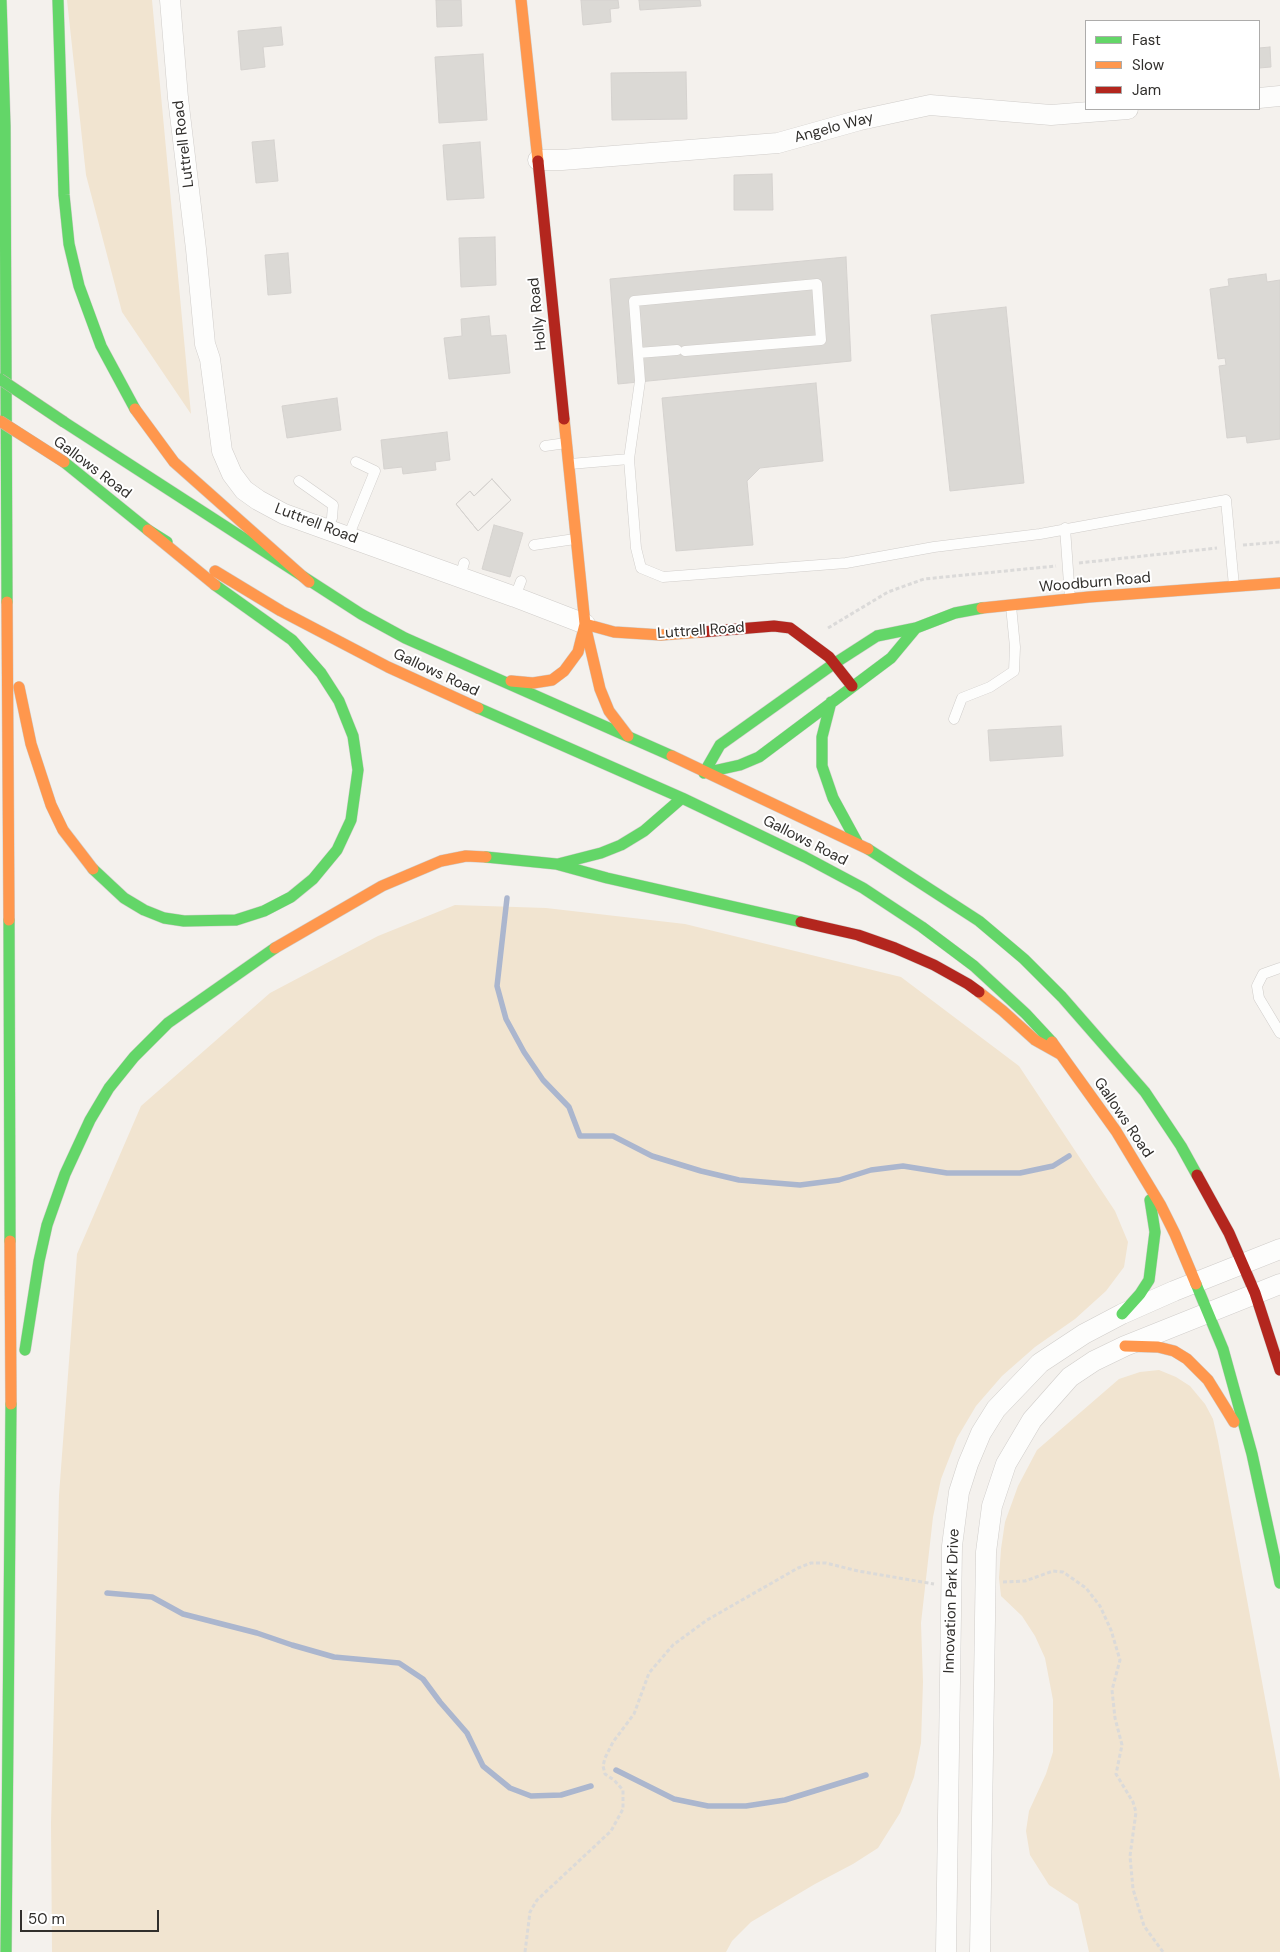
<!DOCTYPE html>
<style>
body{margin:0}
#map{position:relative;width:1280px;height:1952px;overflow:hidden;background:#f4f1ed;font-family:"DM Sans",sans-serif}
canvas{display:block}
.legend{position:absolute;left:1085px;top:20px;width:175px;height:90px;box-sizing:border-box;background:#fff;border:1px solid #adacab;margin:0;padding:6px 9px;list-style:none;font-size:15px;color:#312f2c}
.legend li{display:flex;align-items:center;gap:10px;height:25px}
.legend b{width:25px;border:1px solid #adacab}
.scale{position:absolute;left:20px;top:1910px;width:139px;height:22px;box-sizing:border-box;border:2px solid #312f2c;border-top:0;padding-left:6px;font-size:15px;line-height:18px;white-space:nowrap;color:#312f2c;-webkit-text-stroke:4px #fff;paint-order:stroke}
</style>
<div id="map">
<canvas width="1280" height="1952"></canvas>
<ul class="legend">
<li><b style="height:6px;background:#63d668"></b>Fast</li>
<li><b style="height:6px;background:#ff974d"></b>Slow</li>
<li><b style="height:6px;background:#b3261e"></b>Jam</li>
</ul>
<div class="scale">50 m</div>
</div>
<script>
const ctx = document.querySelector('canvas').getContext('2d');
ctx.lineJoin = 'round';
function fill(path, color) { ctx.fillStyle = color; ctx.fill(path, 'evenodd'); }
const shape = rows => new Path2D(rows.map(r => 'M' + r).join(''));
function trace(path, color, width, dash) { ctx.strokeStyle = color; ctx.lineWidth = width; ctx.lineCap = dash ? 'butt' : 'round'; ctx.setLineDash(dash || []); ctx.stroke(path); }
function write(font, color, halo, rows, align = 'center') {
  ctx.font = font + ' "DM Sans",sans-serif'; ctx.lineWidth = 4; ctx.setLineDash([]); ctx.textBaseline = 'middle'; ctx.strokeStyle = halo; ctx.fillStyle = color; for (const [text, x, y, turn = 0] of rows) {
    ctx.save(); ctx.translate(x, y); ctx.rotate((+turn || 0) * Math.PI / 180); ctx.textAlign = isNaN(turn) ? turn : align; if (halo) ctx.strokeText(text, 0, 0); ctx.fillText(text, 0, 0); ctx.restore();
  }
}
fill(shape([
 [67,0,152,0,191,414,122,312,86,175],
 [455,905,546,908,685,924,901,977,1019,1066,1115,1211,1128,1242,1124,1267,1106,1291,1075,1319,1035,1347,1002,1376,976,1406,957,1438,941,1479,933,1517,921,1623,923,1682,921,1743,914,1777,900,1813,878,1848,853,1864,815,1884,751,1922,732,1941,726,1952,52,1952,51,1823,59,1495,77,1254,141,1106,270,993,378,936],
 [1159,1370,1176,1377,1190,1386,1205,1404,1213,1419,1218,1441,1280,1780,1280,1952,1089,1952,1078,1904,1049,1885,1030,1855,1026,1831,1029,1811,1046,1774,1053,1752,1053,1700,1045,1658,1035,1636,1022,1616,1001,1596,999,1578,1001,1549,1005,1522,1018,1486,1037,1450,1119,1379,1140,1372]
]), '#f1e4d0');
trace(shape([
 [507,898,497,986,506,1019,524,1052,543,1080,569,1107,580,1136,613,1136,652,1156,701,1171,739,1180,800,1185,839,1180,871,1170,903,1166,947,1173,1020,1173,1053,1166,1069,1156],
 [107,1593,152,1597,183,1614,257,1633,292,1645,334,1657,399,1663,423,1679,440,1702,467,1733,483,1766,510,1788,531,1796,561,1795,591,1786],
 [616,1770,674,1799,708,1806,746,1806,785,1800,866,1775]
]), '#abb6ce', 5.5);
const building = shape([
 [436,0,461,0,462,26,437,27,436,0],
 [581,0,618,0,619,8,610,9,611,22,583,25,581,0],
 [639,0,700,0,701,6,640,10,639,0],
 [281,27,283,45,263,47,265,67,241,70,238,31,281,27],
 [1270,47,1271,67,1259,68,1259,48,1270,47],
 [483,54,487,120,439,123,435,57,483,54],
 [686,72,687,119,612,120,611,73,686,72],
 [274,140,278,181,256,183,252,142,274,140],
 [480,142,484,198,447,200,443,145,480,142],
 [772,174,773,210,734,210,734,175,772,174],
 [495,237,496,285,461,287,459,238,495,237],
 [288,253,291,293,268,295,265,255,288,253],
 [846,257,851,361,618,384,610,279,846,257],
 [1266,274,1267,282,1280,280,1280,439,1247,443,1246,436,1227,438,1219,366,1226,365,1225,358,1218,359,1210,289,1229,286,1228,279,1266,274],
 [1006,307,1024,483,950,491,931,315,1006,307],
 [489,316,491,336,506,335,510,373,449,379,444,338,462,336,461,319,489,316],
 [816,383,823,461,760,468,747,481,753,545,676,551,662,398,816,383],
 [337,398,341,430,287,438,282,406,337,398],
 [447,432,450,460,435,462,436,470,403,474,402,467,384,469,381,440,447,432],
 [492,479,511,500,478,531,456,504,470,491,474,496,492,479],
 [492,479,511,500,478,531,456,504,470,491,474,496,492,479],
 [494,525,523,533,510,577,482,569,494,525],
 [1061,726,1063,756,990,761,988,730,1061,726]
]);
fill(building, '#dbd9d5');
trace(building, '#d5d2cf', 1);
const lane = shape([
 [685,351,821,340,817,284,634,301,640,381,629,459,636,548,641,568,663,577,846,563,934,547,1040,534,1226,500,1234,586],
 [638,353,677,350],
 [545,446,566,443],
 [570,464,629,459],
 [299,481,333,505,332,518,327,529],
 [1065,528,1070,598],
 [348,537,375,471,356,462],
 [534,545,575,539],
 [460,577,464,563],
 [515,597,521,581],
 [954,719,962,698,990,687,1014,671,1015,647,1011,606],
 [1280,968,1263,974,1257,986,1259,998,1280,1033]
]);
const street = shape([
 [170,0,178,98,196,249,205,344,210,359,222,451,232,474,244,490,258,500,284,514,515,597,585,624],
 [1259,98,1280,96],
 [538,160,562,160,778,143,860,120,930,105,1051,115,1128,109],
 [946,1952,952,1546,959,1492,968,1464,981,1433,996,1409,1040,1363,1084,1334,1122,1314,1174,1291,1280,1249],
 [980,1952,986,1552,992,1506,1006,1464,1032,1420,1070,1377,1094,1361,1125,1346,1280,1284]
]);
const fast = shape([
 [1,0,5,126,7,602],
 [58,0,64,195,69,244,79,286,101,346,135,409],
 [64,422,361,614,405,638,672,756],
 [64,462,148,530,167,542],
 [831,702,822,737,822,766,833,798,857,842],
 [478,708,682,798,805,857,863,888,922,927,974,966,1026,1014,1052,1042],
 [704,773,720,745,832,665,877,636,916,628,955,613,982,608],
 [704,773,740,765,759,757,891,658,916,628],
 [868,849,979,921,1024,959,1062,997,1145,1092,1181,1146,1197,1175],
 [486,857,556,864,607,878,801,922],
 [558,864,601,853,621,845,644,831,682,798],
 [93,869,124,898,144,910,164,918,184,921,236,920,264,911,291,897,313,879,337,850,351,820,358,770,353,736,339,701,321,673,292,640,215,585],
 [9,920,10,1241],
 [1196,1284,1223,1349,1252,1454,1280,1583],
 [1122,1314,1140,1294,1149,1280,1155,1232,1150,1200],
 [25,1350,39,1261,47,1225,65,1174,90,1120,109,1088,134,1057,168,1023,275,948],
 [6,1952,11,1404]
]);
const slow = shape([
 [521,0,538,161],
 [135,409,174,462,309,582],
 [564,419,585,624,614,632,661,635,701,632],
 [148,530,215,585],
 [215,571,281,611,388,667,478,708],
 [7,602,9,920],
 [982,608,1089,597,1280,583],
 [585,625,600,689,609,711,628,736],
 [511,681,533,683,552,680,564,671,578,652,585,624],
 [19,687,31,744,51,805,63,830,93,869],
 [672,756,868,849],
 [275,948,382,886,441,861,466,856,486,857],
 [979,992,1003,1011,1035,1040,1060,1054],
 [1052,1042,1116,1131,1160,1204,1175,1234,1196,1284],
 [10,1241,11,1404],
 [1125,1346,1158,1347,1174,1351,1187,1359,1208,1380,1234,1422]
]);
const jam = shape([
 [538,161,564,419],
 [701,632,774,626,790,628,829,657,852,686],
 [801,922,858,935,895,948,934,965,968,984,979,992],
 [1197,1175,1229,1233,1255,1293,1280,1370]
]);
trace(lane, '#d0cdca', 11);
trace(street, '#d0cdca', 21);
trace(fast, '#d0cdca', 12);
trace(slow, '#d0cdca', 12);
trace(jam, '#d0cdca', 12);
trace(shape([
 [1243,545,1280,542],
 [1079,563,1217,548],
 [828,628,888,592,924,579,1056,566],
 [1003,1582,1025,1581,1053,1571,1063,1572,1086,1588,1100,1606,1111,1630,1120,1660,1112,1690,1115,1718,1122,1745,1116,1774,1133,1802,1136,1812,1130,1856,1133,1889,1144,1926,1163,1952],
 [525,1952,530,1912,537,1900,611,1831,623,1809,623,1790,614,1780,605,1774,603,1766,605,1758,613,1742,634,1714,649,1673,673,1645,707,1620,798,1568,811,1563,826,1563,858,1571,934,1584]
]), '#dbdad9', 3, [4, 2.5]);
trace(lane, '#fdfdfc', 10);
trace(street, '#fdfdfc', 20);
trace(fast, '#63d668', 11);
trace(slow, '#ff974d', 11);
trace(jam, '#b3261e', 11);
const fastBridge = shape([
 [0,379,64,422]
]);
const slowBridge = shape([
 [0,421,64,462]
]);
trace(fastBridge, '#c1bbaf', 12, []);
trace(slowBridge, '#c1bbaf', 12, []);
trace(fastBridge, '#63d668', 11);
trace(slowBridge, '#ff974d', 11);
write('15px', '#312f2c', '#fff', [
 ["Angelo Way",834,128,-15],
 ["Luttrell Road",184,144,-97],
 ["Holly Road",538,314,-96],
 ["Gallows Road",92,468,37],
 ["Luttrell Road",316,524,21],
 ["Woodburn Road",1095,583,-5],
 ["Luttrell Road",701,631,-4],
 ["Gallows Road",436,673,25],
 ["Gallows Road",805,841,27],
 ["Gallows Road",1123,1118,56],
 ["Innovation Park Drive",952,1601,-88]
]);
</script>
